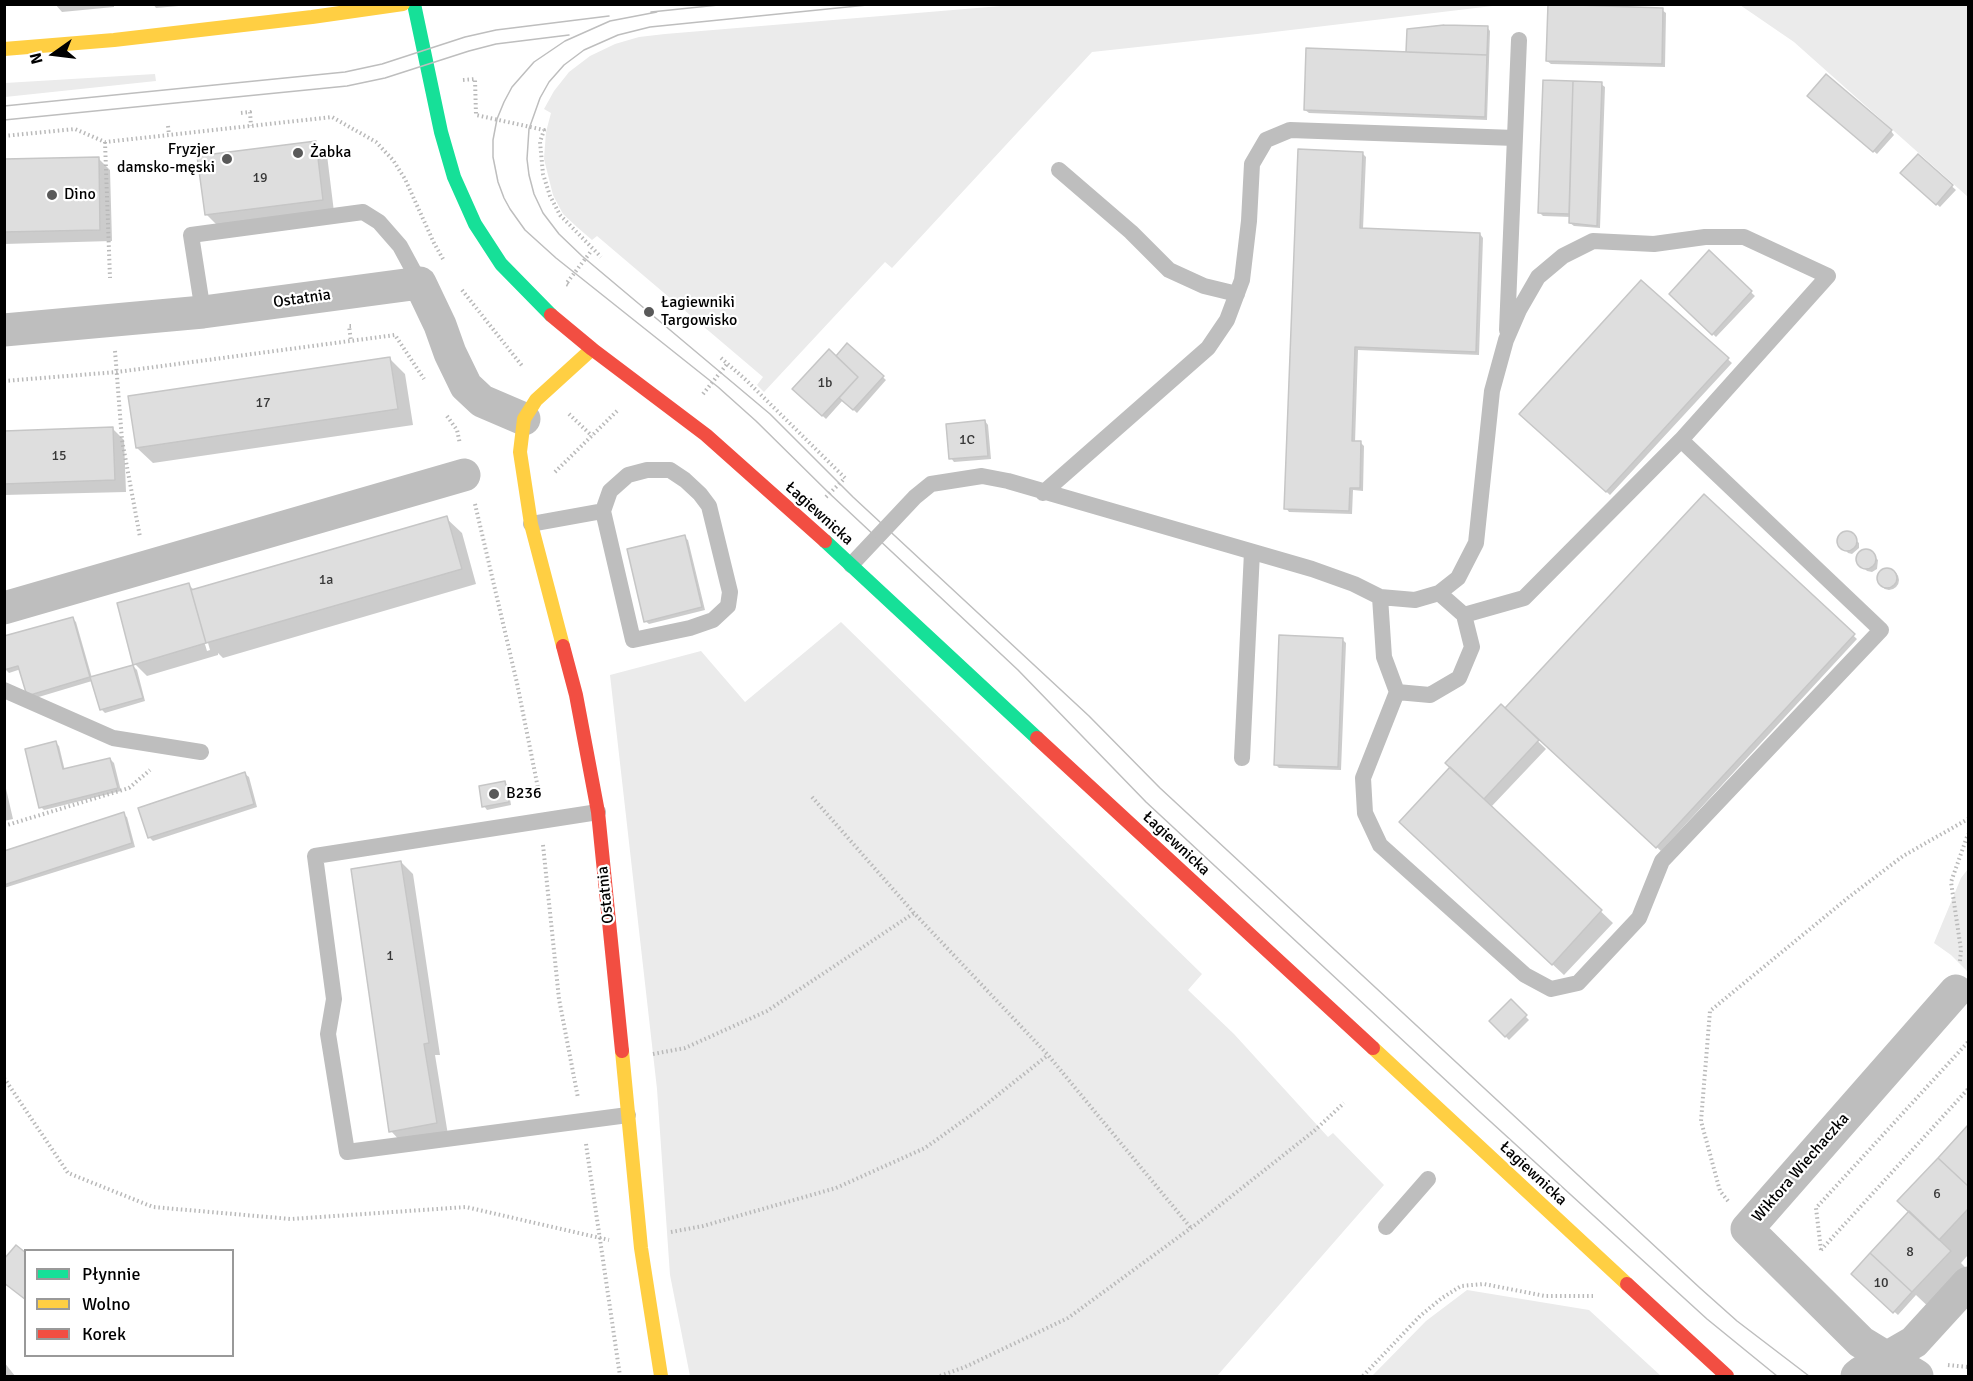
<!DOCTYPE html>
<meta charset="utf-8">
<style>
body{margin:0}
#map{position:relative;width:1973px;height:1381px;overflow:hidden;background:#fff;font-family:Signika,sans-serif}
canvas{display:block}
.frame{position:absolute;inset:0;border:6px solid #000;pointer-events:none}
.legend{position:absolute;left:24px;top:1249px;width:210px;height:108px;box-sizing:border-box;background:#fff;border:2px solid #999;margin:0;padding:8px 10px;list-style:none;font-size:18px;color:#000}
.legend li{display:flex;align-items:center;gap:12px;height:30px}
.legend b{width:30px;border:2px solid #999}
.north{position:absolute;left:24px;top:24px;width:60px;height:60px;-webkit-text-stroke:4px #fff;paint-order:stroke;rotate:256deg;font-size:16px;font-weight:700;line-height:24px;text-align:center;color:#000}
.north::after{content:'';display:block;margin:auto;width:21px;height:27px;background:#000;clip-path:polygon(50% 0,100% 100%,50% 72%,0 100%)}
</style>
<div id="map">
<canvas width="1973" height="1381"></canvas>
<div class="frame"></div>
<ul class="legend">
<li><b style="height:8px;background:#16e098"></b>Płynnie</li>
<li><b style="height:8px;background:#ffcf43"></b>Wolno</li>
<li><b style="height:8px;background:#f24e42"></b>Korek</li>
</ul>
<div class="north">N</div>
</div>
<script>
const ctx = document.querySelector('canvas').getContext('2d');
ctx.lineJoin = 'round';
function fill(path, color) { ctx.fillStyle = color; ctx.fill(path, 'evenodd'); }
const shape = rows => new Path2D(rows.map(r => 'M' + r).join(''));
function trace(path, color, width, dash) { ctx.strokeStyle = color; ctx.lineWidth = width; ctx.lineCap = dash ? 'butt' : 'round'; ctx.setLineDash(dash || []); ctx.stroke(path); }
function write(font, color, halo, rows, align = 'center') {
  ctx.font = font + ' Signika,sans-serif'; ctx.lineWidth = 4.5; ctx.setLineDash([]); ctx.textBaseline = 'middle'; ctx.strokeStyle = halo; ctx.fillStyle = color; for (const [text, x, y, turn = 0] of rows) {
    ctx.save(); ctx.translate(x, y); ctx.rotate((+turn || 0) * Math.PI / 180); ctx.textAlign = isNaN(turn) ? turn : align; if (halo) ctx.strokeText(text, 0, 0); ctx.fillText(text, 0, 0); ctx.restore();
  }
}
fill(shape([
 [1025,4,1501,5,1257,34,1092,52,892,268,885,262,764,392,757,385,763,377,597,236,592,240,577,227,563,214,553,195,544,159,546,132,551,113,544,109,554,91,569,72,590,56,615,44,639,37,665,34],
 [1740,5,1968,5,1968,197,1794,42],
 [155,74,156,81,5,97,5,83],
 [841,622,1202,974,1188,990,1234,1034,1328,1137,1333,1133,1384,1185,1217,1376,690,1376,670,1275,657,1089,610,675,701,651,745,702],
 [1968,869,1968,972,1951,955,1934,943,1961,878],
 [1467,1290,1589,1310,1661,1376,1372,1376,1426,1321]
]), '#ebebeb');
fill(shape([
 [55,4,114,4,114,7,62,12],
 [153,4,190,4,190,5,156,8],
 [1662,10,1666,13,1665,67,1551,64,1547,61],
 [1487,27,1490,31,1487,120,1309,113,1305,110,1407,53],
 [1544,82,1601,84,1605,87,1600,228,1574,226,1570,223,1571,217,1543,216,1540,213],
 [1813,99,1891,131,1894,135,1877,154],
 [315,143,327,155,334,212,218,226,206,214],
 [1362,153,1366,157,1363,229,1480,234,1483,238,1479,355,1358,350,1355,443,1361,443,1364,446,1363,491,1353,490,1352,514,1289,512,1286,508],
 [1918,156,1956,190,1940,207,1902,173],
 [98,158,110,170,112,241,4,244,4,161],
 [1709,253,1755,296,1716,337,1671,294],
 [1641,282,1732,363,1610,495,1522,414],
 [848,345,886,380,857,413,843,400,826,419,794,389,836,358],
 [390,359,405,374,413,425,153,463,137,448],
 [985,421,988,425,991,459,954,462,951,458],
 [112,428,124,440,126,492,4,495,4,433],
 [1704,496,1857,639,1661,851,1507,708],
 [446,518,462,533,476,584,223,658,218,653,218,655,147,676,135,664,189,585,195,591],
 [191,597,195,597,210,650,207,651],
 [1847,532,1859,543,1859,548,1852,554,1848,553,1838,541,1843,533],
 [684,537,688,540,705,610,649,624,645,621],
 [1865,551,1869,551,1878,560,1877,569,1872,572,1867,571,1859,563,1858,558,1860,553],
 '1879 580a10 10 0 1 1 20 0a10 10 0 1 1-20 0Z',
 [72,618,76,622,92,678,133,666,137,670,145,701,105,713,101,709,92,681,32,699,21,669,9,673,5,669],
 [1343,640,1346,643,1341,770,1279,768,1275,764],
 [1501,706,1546,749,1491,807,1613,923,1564,975,1413,834,1451,767],
 [56,743,59,746,65,771,110,759,114,763,121,791,44,810,41,807],
 [245,774,249,777,257,807,153,841,149,837],
 [4,780,13,819,4,821],
 [505,783,508,786,511,805,487,810,484,806],
 [123,814,127,817,135,847,4,888,4,853],
 [401,862,413,874,440,1055,435,1055,448,1135,402,1143,391,1131],
 [1511,1002,1529,1020,1509,1040,1491,1021],
 [1968,1127,1968,1255,1961,1263,1968,1270,1935,1313,1916,1295,1898,1315,1853,1274,1910,1212,1899,1201],
 [4,1362,15,1376,4,1376]
]), '#0003');
const building = shape([
 [1548,4,1663,8,1662,64,1546,61,1548,4],
 [1444,25,1488,26,1487,55,1406,52,1407,29,1444,25],
 [1306,48,1487,55,1485,117,1304,110,1306,48],
 [1826,74,1892,130,1873,152,1807,96,1826,74],
 [1543,80,1573,81,1569,214,1538,213,1543,80],
 [1573,81,1602,82,1597,226,1569,223,1573,81],
 [316,141,323,200,205,215,197,156,316,141],
 [1298,149,1363,152,1360,228,1480,233,1476,352,1355,347,1352,441,1361,441,1360,488,1350,488,1349,511,1284,509,1298,149],
 [1918,154,1953,185,1936,205,1900,173,1918,154],
 [99,157,100,230,4,232,4,159,99,157],
 [1709,250,1752,291,1712,335,1669,294,1709,250],
 [1641,280,1729,358,1606,492,1519,414,1641,280],
 [847,343,884,376,853,410,839,398,858,377,836,356,847,343],
 [829,349,858,377,822,416,792,389,829,349],
 [390,357,398,409,136,448,128,396,390,357],
 [985,420,988,456,949,459,946,424,985,420],
 [113,427,115,480,4,484,4,431,113,427],
 [1704,494,1855,634,1656,848,1505,708,1704,494],
 [447,516,462,569,206,643,191,590,447,516],
 '1837 541a10 10 0 1 1 20 0a10 10 0 1 1-20 0Z',
 [685,535,702,607,644,622,627,549,685,535],
 '1856 559a10 10 0 1 1 20 0a10 10 0 1 1-20 0Z',
 '1877 578a10 10 0 1 1 20 0a10 10 0 1 1-20 0Z',
 [189,583,206,643,133,665,117,603,189,583],
 [73,617,90,677,27,696,18,666,4,670,4,636,73,617],
 [1279,635,1343,638,1338,767,1274,765,1279,635],
 [133,665,143,698,100,710,90,677,133,665],
 [1501,704,1539,740,1484,799,1445,763,1501,704],
 [56,741,63,769,110,758,118,788,39,808,25,749,56,741],
 [1450,767,1602,910,1552,965,1399,822,1450,767],
 [245,772,254,804,148,838,138,808,245,772],
 [505,781,509,802,482,807,479,786,505,781],
 [124,812,132,843,4,885,4,851,124,812],
 [401,861,429,1043,424,1044,437,1123,389,1132,351,869,401,861],
 [1511,999,1527,1015,1505,1037,1489,1021,1511,999],
 [1968,1125,1968,1186,1938,1158,1968,1125],
 [1938,1158,1968,1186,1968,1209,1939,1240,1897,1201,1938,1158],
 [1909,1211,1951,1251,1912,1292,1870,1253,1909,1211],
 [16,1245,26,1253,26,1300,4,1283,4,1259,16,1245],
 [1870,1253,1912,1292,1893,1313,1851,1274,1870,1253]
]);
fill(building, '#dedede');
trace(building, '#c6c6c6', 1.5);
trace(shape([
 [463,80,475,79,476,115,544,130,540,142,543,174,550,196,560,215,601,257],
 [241,113,250,112,251,126],
 [168,126,169,135],
 [4,136,75,129,105,142,332,117,376,142,393,160,405,179,434,243,443,259],
 [105,142,110,278],
 [568,285,566,284,592,250],
 [462,290,523,367],
 [351,326,349,326,351,341],
 [115,351,122,440,140,537],
 [721,358,746,380,845,478,824,499],
 [4,381,117,372,395,335,424,379],
 [703,394,727,364],
 [569,414,592,436],
 [447,416,457,430,460,444],
 [555,472,618,410],
 [475,504,517,683,540,798],
 [812,797,914,913,1048,1055,1191,1228],
 [4,826,129,788,150,770],
 [543,845,559,999,578,1098],
 [1960,961,1961,950,1951,882,1968,834],
 [653,1054,685,1048,767,1011,914,913],
 [4,1078,68,1173,153,1207,291,1219,466,1207,609,1240],
 [586,1144,620,1376],
 [1728,1201,1720,1191,1701,1121,1710,1011,1849,897,1903,856,1968,819],
 [671,1232,703,1226,836,1188,925,1148,984,1106,1048,1055],
 [1821,1250,1816,1208,1968,1042],
 [1821,1250,1968,1089],
 [1948,1365,1968,1367],
 [940,1376,965,1367,1068,1318,1195,1225,1314,1131,1344,1103],
 [1363,1376,1420,1316,1442,1298,1461,1286,1484,1284,1545,1296,1593,1296]
]), '#b9b9b9', 4, [1.5, 3]);
trace(shape([
 [1059,170,1131,232,1169,270,1204,286,1237,294],
 [203,312,191,235,363,212,379,222,400,246,420,283],
 [1507,330,1519,40],
 [1043,493,1208,348,1227,320,1242,280,1249,221,1252,164,1266,140,1290,130,1515,138],
 [531,524,603,511,633,640,690,628,713,620,728,606,730,592,709,506,700,494,685,480,670,470,647,470,628,475,610,491,603,511],
 [851,565,915,497,931,484,982,476,1008,481,1312,569,1354,584,1380,597,1415,600,1439,593,1458,578,1476,543,1492,391,1506,340,1519,310,1538,277,1563,256,1593,241,1654,244,1705,237,1744,237,1828,276,1681,440,1524,598,1464,615],
 [1380,597,1384,657,1397,692,1363,778,1365,813,1380,845,1525,975,1551,989,1578,983,1639,918,1662,861,1881,630,1681,440],
 [4,690,113,738,201,752],
 [1397,692,1430,695,1459,678,1472,647,1464,615,1439,593],
 [1242,758,1252,552],
 [598,812,315,856,334,999,328,1034,347,1152,628,1115],
 [1386,1227,1428,1179]
]), '#bebebe', 16);
trace(shape([
 [4,330,203,312,420,283,440,325,450,353,466,386,482,401,524,419],
 [4,608,464,475],
 [1857,1376,1862,1372,1914,1342,1968,1283],
 [1917,1376,1861,1342,1747,1229,1956,991]
]), '#bebebe', 33);
trace(shape([
 [414,4,441,132,454,177,475,224,501,264,551,315],
 [825,541,1037,738]
]), '#16e098', 14);
trace(shape([
 [4,49,114,40,312,17,403,4],
 [563,646,531,524,520,452,524,419,536,400,592,349],
 [1373,1048,1627,1284],
 [622,1051,641,1248,661,1376]
]), '#ffcf43', 14);
trace(shape([
 [551,315,592,349,706,435,825,541],
 [563,646,576,695,598,812,622,1051],
 [1037,738,1373,1048],
 [1627,1284,1727,1376]
]), '#f24e42', 14);
trace(shape([
 [877,4,650,27,618,35,584,50,564,65,549,82,540,98,529,129,527,159,529,175,534,194,543,213,559,234,582,256,770,414,853,497,1089,716,1160,788,1700,1288,1737,1321,1809,1376],
 [651,12,728,4],
 [657,12,610,21,565,41,534,62,512,87,504,102,497,119,493,140,493,157,498,182,504,198,510,209,525,230,556,258,718,387,756,421,829,493,1018,670,1146,802,1480,1112,1707,1319,1777,1376],
 [4,106,345,72,382,64,465,37,496,30,609,16],
 [4,120,347,86,385,78,469,51,496,44,569,35]
]), '#bebebe', 1.5);
for (const [x, y, r, color] of [
 [298,153,6,"#595959"],
 [227,159,6,"#595959"],
 [52,195,6,"#595959"],
 [649,312,6,"#595959"],
 [494,794,6,"#595959"]
]) { const dot = new Path2D(); dot.arc(x, y, r, 0, 2 * Math.PI); ctx.fillStyle = color; ctx.fill(dot); trace(dot, '#fff', 2); }
write('14px', '#383838', null, [
 ["19",260,178],
 ["1b",825,383],
 ["17",263,403],
 ["1C",967,440],
 ["15",59,456],
 ["1a",326,580],
 ["1",390,956],
 ["6",1937,1194],
 ["8",1910,1252],
 ["10",1881,1283]
]);
write('16px', '#000', '#fff', [
 ["Fryzjer",215,150,"right"],
 ["damsko-męski",215,168,"right"],
 ["Żabka",310,153],
 ["Dino",64,195],
 ["Łagiewniki",661,303],
 ["Targowisko",661,321],
 ["B236",506,794]
], 'left');
write('16px', '#000', '#fff', [
 ["Ostatnia",302,299,-8],
 ["Łagiewnicka",819,514,42],
 ["Łagiewnicka",1176,844,43],
 ["Ostatnia",606,895,-96],
 ["Wiktora Wiechaczka",1801,1168,-49],
 ["Łagiewnicka",1533,1174,43]
]);
</script>
